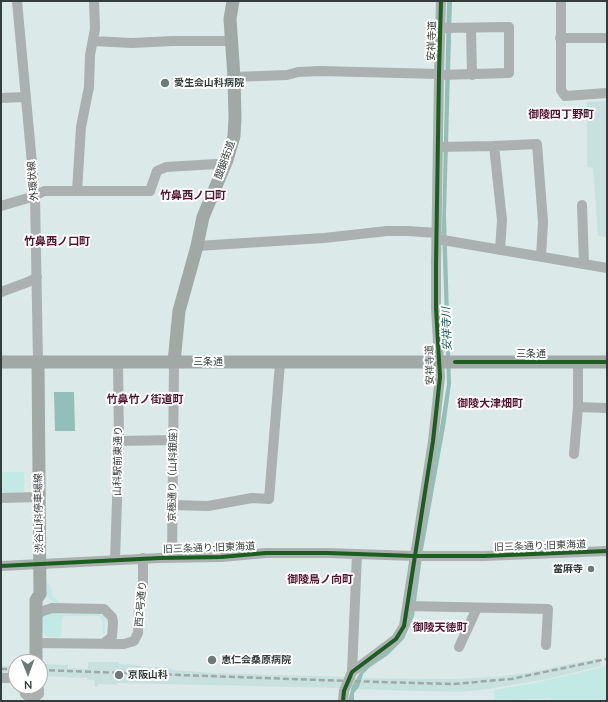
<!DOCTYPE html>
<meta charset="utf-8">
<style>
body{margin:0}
#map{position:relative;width:608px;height:702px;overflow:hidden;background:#dbeae8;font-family:Mulish,sans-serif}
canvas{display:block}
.frame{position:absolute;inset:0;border:2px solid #333e3c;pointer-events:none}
.north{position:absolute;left:8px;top:654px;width:40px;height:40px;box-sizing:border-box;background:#fff;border:1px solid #adb2b1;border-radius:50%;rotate:179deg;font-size:11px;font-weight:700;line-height:16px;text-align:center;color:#333e3c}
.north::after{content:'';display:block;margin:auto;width:14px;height:18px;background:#6e7a78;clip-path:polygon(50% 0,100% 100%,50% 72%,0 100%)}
</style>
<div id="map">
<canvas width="608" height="702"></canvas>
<div class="frame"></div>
<div class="north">N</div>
</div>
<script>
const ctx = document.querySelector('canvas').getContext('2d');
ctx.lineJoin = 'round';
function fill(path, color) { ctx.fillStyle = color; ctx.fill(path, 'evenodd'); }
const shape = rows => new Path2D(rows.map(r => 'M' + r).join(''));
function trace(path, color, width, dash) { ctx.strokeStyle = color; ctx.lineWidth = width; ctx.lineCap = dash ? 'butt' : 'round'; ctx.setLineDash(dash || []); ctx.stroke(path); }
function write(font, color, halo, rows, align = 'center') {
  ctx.font = font + ' Mulish,"Noto Sans JP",sans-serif'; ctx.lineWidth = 4; ctx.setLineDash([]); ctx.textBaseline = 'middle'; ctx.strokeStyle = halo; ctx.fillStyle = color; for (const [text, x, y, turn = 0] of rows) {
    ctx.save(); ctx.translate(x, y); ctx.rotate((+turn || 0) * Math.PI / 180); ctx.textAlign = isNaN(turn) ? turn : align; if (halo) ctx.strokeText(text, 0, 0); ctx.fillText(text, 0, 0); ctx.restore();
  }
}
fill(shape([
 [607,101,607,237,598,236,593,168,587,167,587,102],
 [599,658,601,666,547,679,488,689,459,692,348,689,354,678,451,679,496,677,527,673],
 [88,662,119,662,119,664,138,665,142,667,168,667,173,670,214,673,346,677,341,688,117,683,117,685,98,684,97,687,94,686,95,680,87,680,87,678,40,676,41,664,68,665,68,668,88,669],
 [1,666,16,666,16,676,1,675]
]), '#c8e1de');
fill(shape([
 [1,472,24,472,24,491,21,494,1,495],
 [45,583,50,584,53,596,60,603,53,602,47,597,45,594],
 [45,613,99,613,105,618,105,632,104,634,103,633,102,619,99,616,64,616,62,619,61,636,57,638,47,637,42,631,41,616],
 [607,666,607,701,551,701,551,698,495,701,494,690,535,683]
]), '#c3e9e4');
fill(shape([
 [447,1,452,1,446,215,451,384,445,427,423,550,414,616,404,639,388,655,370,667,363,674,359,687,354,693,354,701,348,701,352,686,359,674,367,665,402,637,411,615,416,577,447,384,442,229],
 [54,392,74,392,75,431,55,431]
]), '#92bfb8');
trace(shape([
 [17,1,35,196,38,362],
 [561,1,561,90,565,96,607,93],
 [471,28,472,75],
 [560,38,607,38],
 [93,41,132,43,173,41,232,41],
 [439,75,509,73,509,27,441,28],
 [234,77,287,75,298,72,320,71,439,74],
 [1,98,25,97],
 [494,146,502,220,500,250],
 [438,147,494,146,537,144,543,222,541,257],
 [77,191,81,127,89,87,90,55,95,29,94,1],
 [582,205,584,264],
 [1,206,35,196,44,191,150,191,157,171,166,167,216,164,224,166],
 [437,239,607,268],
 [197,246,324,238,387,231,408,231,437,233],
 [1,292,28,282,37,277],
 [578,362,578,407,607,408],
 [119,441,174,440],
 [574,454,578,407],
 [1,498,38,497],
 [173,505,208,506,252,498,269,499,280,363],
 [172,558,174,362],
 [115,560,119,441,118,362],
 [1,566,160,558,221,557,266,553,328,553,414,556,484,556,607,551],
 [407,606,548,609,546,645],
 [36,615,43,611,52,608,104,609,112,617,113,622,112,637,104,643],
 [36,643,124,644,134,641,138,633,139,606,143,586,143,558],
 [459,647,477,608],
 [352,672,357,554],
 [1,678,16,678],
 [26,686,24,689,25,694,31,698,35,697,39,694,39,689,37,686],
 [343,701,344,691,352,672,396,639,404,626,433,441,440,377,436,308,436,265,439,74,441,1]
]), '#abb0b0', 10);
trace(shape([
 [1,362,607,362],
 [174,362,179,311,197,246,203,217,227,160,234,136,235,118,234,77,230,19,233,1],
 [36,662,36,600,40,594,38,362]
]), '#a1a9a7', 13);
trace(shape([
 [1,669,16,669],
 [40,670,348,681,453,684,511,679,607,659]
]), '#a0a8a7', 2.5, [6, 3]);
trace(shape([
 [455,362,607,362],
 [1,566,160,558,221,557,266,553,328,553,414,556,484,556,607,551],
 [343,701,344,691,352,672,396,639,404,626,433,441,440,377,436,308,436,265,439,74,441,1]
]), '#1b5e20', 4);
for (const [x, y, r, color] of [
 [165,83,5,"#6e7a78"],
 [591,569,4,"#6e7a78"],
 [212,660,5,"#6e7a78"],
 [119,675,5,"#6e7a78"]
]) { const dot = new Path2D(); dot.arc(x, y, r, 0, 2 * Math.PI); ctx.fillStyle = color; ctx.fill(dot); trace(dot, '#fff', 1.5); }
write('10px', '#333e3c', '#fff', [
 ["安祥寺道",432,41,-88],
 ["醍醐街道",225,160,-70],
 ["外環状線",33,181,-95],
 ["三条通",531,354],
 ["三条通",208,362],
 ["安祥寺道",430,365,-91],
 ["山科駅前東通り",118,461,-89],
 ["京極通り（山科銀座）",173,472,-89],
 ["渋谷山科停車場線",39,513,-91],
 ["旧三条通り;旧東海道",540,546,-2],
 ["旧三条通り;旧東海道",209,548,-2],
 ["西2号通り",141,604,-85]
]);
write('bold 10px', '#333e3c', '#fff', [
 ["愛生会山科病院",174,83],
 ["當麻寺",583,569,"right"],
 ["恵仁会桑原病院",221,660],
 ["京阪山科",128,675]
], 'left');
write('bold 11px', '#561431', '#fff', [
 ["御陵四丁野町",561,115],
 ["竹鼻西ノ口町",193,196],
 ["竹鼻西ノ口町",57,242],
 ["竹鼻竹ノ街道町",145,400],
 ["御陵大津畑町",490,404],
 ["御陵鳥ノ向町",320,580],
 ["御陵天徳町",440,628]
]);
write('italic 11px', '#17635c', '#fff', [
 ["安祥寺川",447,329,-92]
]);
</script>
